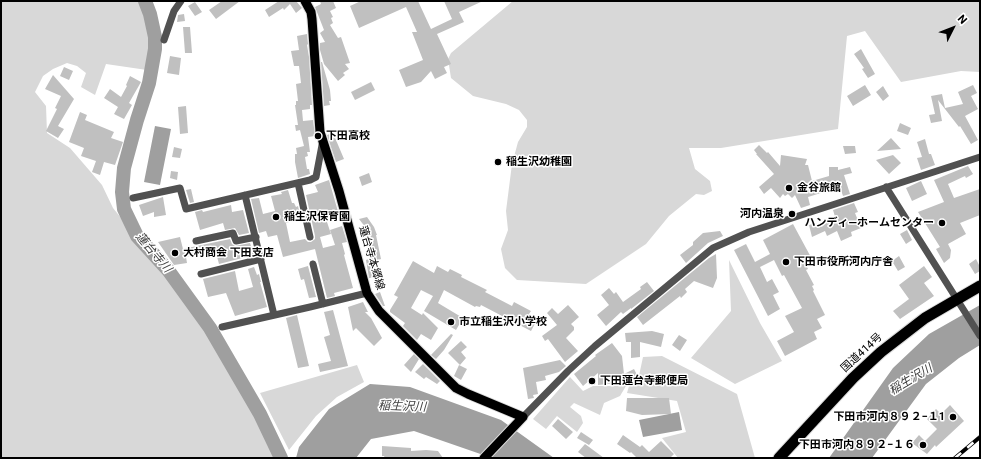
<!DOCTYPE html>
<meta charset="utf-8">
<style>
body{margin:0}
#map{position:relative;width:981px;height:459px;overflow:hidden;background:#fff;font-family:Roboto,sans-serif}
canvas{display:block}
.frame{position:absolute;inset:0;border:2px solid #000;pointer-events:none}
.north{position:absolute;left:933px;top:8px;width:40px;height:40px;-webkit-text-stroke:3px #fff;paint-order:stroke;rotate:48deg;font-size:11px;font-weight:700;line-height:16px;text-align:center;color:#000}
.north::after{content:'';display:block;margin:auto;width:14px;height:18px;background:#000;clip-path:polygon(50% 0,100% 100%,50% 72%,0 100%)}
</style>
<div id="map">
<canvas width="981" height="459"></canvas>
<div class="frame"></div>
<div class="north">N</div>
</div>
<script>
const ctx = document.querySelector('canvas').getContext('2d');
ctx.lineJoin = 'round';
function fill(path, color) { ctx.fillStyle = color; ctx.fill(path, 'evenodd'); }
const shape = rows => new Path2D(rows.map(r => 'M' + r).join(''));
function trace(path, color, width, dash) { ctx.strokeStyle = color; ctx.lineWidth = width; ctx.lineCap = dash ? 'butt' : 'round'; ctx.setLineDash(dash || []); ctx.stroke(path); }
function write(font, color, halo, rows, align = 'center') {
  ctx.font = font + ' Roboto,"Noto Sans JP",sans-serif'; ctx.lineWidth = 3; ctx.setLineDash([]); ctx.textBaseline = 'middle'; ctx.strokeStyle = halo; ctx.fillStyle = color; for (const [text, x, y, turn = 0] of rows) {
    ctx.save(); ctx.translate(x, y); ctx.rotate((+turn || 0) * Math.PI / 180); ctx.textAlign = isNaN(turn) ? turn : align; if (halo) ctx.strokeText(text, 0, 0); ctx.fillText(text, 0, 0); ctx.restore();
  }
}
fill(shape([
 [1,1,141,1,149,21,150,44,147,70,106,64,95,95,81,87,86,73,77,66,67,63,53,69,43,76,35,92,46,106,47,133,70,148,102,185,113,208,179,290,205,325,268,436,276,458,1,458],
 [513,1,980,1,980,72,961,71,901,82,865,31,847,36,838,129,721,148,689,148,695,169,710,181,712,191,704,195,696,194,669,216,646,244,586,284,517,280,505,268,501,249,508,230,506,211,512,164,518,142,527,127,527,120,519,110,506,104,473,96,451,78,448,59,451,53],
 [729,260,760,323,782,361,735,384,691,358,731,311],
 [662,356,737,394,755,458,678,458,662,438,686,432,677,401,627,393,629,386,637,385,643,357],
 [357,365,364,382,337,397,316,416,289,450,260,393],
 [570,377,583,391,593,386,626,386,620,396,604,403,600,415,574,403,570,407,581,416,583,423,577,432,557,416,546,429,533,419]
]), '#d8d8d8');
fill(shape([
 [155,126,171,129,160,185,144,182],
 [980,305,980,345,959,358,926,384,872,458,829,458,893,368,929,334],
 [370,384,410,387,501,420,554,458,492,458,414,431,371,439,356,458,296,458,299,447,329,409],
 [679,412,682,430,643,437,639,420]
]), '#9f9f9f');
trace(shape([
 [145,1,150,14,155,37,155,49,149,83,137,120,124,168,122,192,124,209,137,236,168,270,210,328,260,414,281,458]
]), '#9f9f9f', 14);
fill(shape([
 [222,1,240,1,216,19,209,10],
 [279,1,296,1,302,8,296,13,290,4,284,10,283,8,269,17,265,10],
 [320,1,333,1,336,8,330,11,333,17,331,18,333,23,330,25,338,38,341,37,350,63,345,64,349,69,343,73,345,75,338,81,324,64,320,50,320,43,325,42,320,33,324,30,315,7,321,4],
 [361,1,418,1,431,29,452,19,444,1,483,1,459,12,464,22,437,34,451,64,444,67,447,73,435,79,431,71,421,82,406,87,399,70,423,60,412,32,417,32,406,7,359,28,350,6],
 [195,2,202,12,195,16,188,6],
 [184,14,185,21,177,22,178,15],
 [183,27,190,27,192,53,185,53],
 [307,34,308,44,307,45,309,57,312,105,310,105,310,109,302,110,303,121,313,120,315,136,308,137,310,152,307,152,308,156,305,157,307,169,309,169,310,174,298,178,295,162,295,154,297,154,296,148,304,146,300,130,296,131,295,125,298,125,295,105,296,105,296,101,298,101,296,84,301,83,299,66,294,66,291,51,299,50,297,36],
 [861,49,875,74,868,78,862,69,864,68,854,54],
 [170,56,181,58,179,75,167,73],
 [321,62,322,62,330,90,331,101,329,101,330,105,324,106],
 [64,67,73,71,69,80,60,76],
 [53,75,74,99,58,126,64,129,58,138,46,131,57,109,55,108,61,96,45,89],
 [130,76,141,82,129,103,132,105,124,119,114,114,118,107,104,98,110,89,121,97,127,86,126,85],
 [371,82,375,90,355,100,351,92],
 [865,85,871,95,853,106,847,96],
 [973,85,977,93,971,96,978,109,965,116,978,140,971,144,960,126,959,127,938,100,942,121,931,123,929,115,935,114,931,96,942,94,945,108,963,104,958,92],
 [883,86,889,96,883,101,876,92],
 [186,106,188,133,180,134,178,107],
 [80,112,87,115,85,120,114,132,111,138,123,142,115,165,104,162,100,175,92,172,96,161,81,156,84,148,69,142],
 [900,123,911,128,908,135,897,131],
 [333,133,344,159,336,162,327,135],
 [891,138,901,149,877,151],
 [925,139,929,154,931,154,935,165,921,170,917,158,922,157,917,142],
 [759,145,767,153,768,152,780,166,781,155,807,159,805,165,808,165,812,181,829,176,829,167,838,167,838,170,850,167,852,173,844,175,850,194,843,196,840,187,808,197,810,205,801,208,795,195,792,198,788,194,785,196,783,194,780,198,771,188,764,194,759,187,774,174,756,154,757,154,754,150],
 [843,146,855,146,856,153,845,154],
 [174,147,182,149,180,158,172,157],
 [893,155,901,163,889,174,876,160],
 [968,166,973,174,966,178,965,176,948,184,954,198,980,189,980,215,960,223,966,234,948,244,951,250,950,258,944,263,936,249,940,247,918,212,944,202,934,180],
 [171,171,178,172,177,180,170,178],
 [369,173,372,182,362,186,359,177],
 [329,180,339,215,326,219,331,234,320,237,323,248,335,245,330,230,342,226,347,242,342,243,345,254,344,255,353,288,334,293,335,296,327,298,315,249,283,257,277,235,268,237,266,231,259,233,251,199,259,198,263,214,275,211,271,196,282,194,281,192,288,190,292,203,294,203,296,207,298,206,301,219,286,223,290,242,305,239,308,242,311,242,315,239,315,236,306,195,318,192,315,185],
 [921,181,927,194,912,201,906,188],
 [191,189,194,202,190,203,186,190],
 [163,197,166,215,154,217,154,212,143,216,139,205],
 [854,203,858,212,855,213,861,228,851,232,852,236,841,241,837,231,827,236,825,231,812,237,809,225,816,223,817,226,836,220,833,210],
 [231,205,232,212,243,210,249,233,239,235,235,228,225,230,223,223,200,230,195,212,202,210,203,212],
 [367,217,374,227,377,235,376,235,381,259,374,261,377,276,375,276,376,277,369,278,366,260,372,258,370,250,372,250,371,243,373,243,369,232,359,219],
 [793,224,813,261,806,265,808,269,806,270,814,285,812,286,814,290,813,291,825,315,817,319,822,328,814,332,817,339,785,356,777,341,794,332,785,316,802,308,784,275,782,276,774,260,760,267,767,282,772,279,779,292,773,295,780,309,768,316,734,250,746,244,755,262,770,254,763,240],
 [907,230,912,240,906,244,900,234],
 [720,231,723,236,708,243,686,263,680,255,693,245,693,242,703,233],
 [180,237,183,249,230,239,232,244,235,246,250,243,254,255,219,264,215,249,186,257,187,263,174,265,158,242],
 [716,254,717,278,713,288,694,281,685,289,687,292,681,298,680,296,643,325,637,317,709,258],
 [899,256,905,267,898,271,892,261],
 [976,259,980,267,980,271,975,274,969,264],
 [413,261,434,273,437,266,448,272,450,269,462,275,461,277,487,290,485,292,512,306,514,302,531,311,529,314,538,318,531,331,481,305,480,307,476,306,475,307,444,290,438,303,463,318,456,330,424,311,433,296,421,290,411,308,422,315,423,313,438,328,431,340,421,334,417,340,403,326,405,323,390,312,390,310,398,297,394,295],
 [308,266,316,297,309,298,304,279,301,280,298,269],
 [924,266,932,277,924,283,934,296,900,319,893,311,909,299,899,285],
 [254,267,257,275,259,274,261,282,260,282,267,307,235,316,226,293,208,297,203,279,235,271,239,291,253,287,248,269],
 [647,282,654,291,631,309,631,308,623,314,621,312,606,326,597,315,609,305,601,295,609,288,614,294,616,292,623,302,641,289,640,287],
 [380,292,385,306,383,306,375,294],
 [363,302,368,312,365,312,371,318,382,338,374,346,356,328,353,331,348,307],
 [568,305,579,317,571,324,574,327,574,330,566,338,578,351,565,362,548,339,545,341,542,336,557,325,547,313,552,308,558,314],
 [333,310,348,366,320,372,318,364,331,361,324,337,330,335,324,312],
 [297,315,309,366,298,368,286,318],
 [652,331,664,334,661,347,640,342,640,357,631,358,631,342,626,342,625,333],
 [451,334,453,335,444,350,436,359,431,355],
 [679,335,687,340,680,351,672,345],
 [461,341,467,347,461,352,466,358,460,365,448,353],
 [612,343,622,356,624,374,634,369,638,377,628,382,598,385,598,373,583,386,574,374,596,356,595,355],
 [414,354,419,359,411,372,404,365],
 [560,360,566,366,559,372,545,376,546,380,536,382,538,394,533,395,534,398,528,399,523,368],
 [423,364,440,381,437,384,426,377,424,379,415,372],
 [459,365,467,369,461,380,454,376],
 [627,398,669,398,671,414,642,415,626,411],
 [950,405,964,421,936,447,935,445,927,454,912,443,919,435,925,441,937,429,927,419,936,409,941,414],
 [558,419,573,432,566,439,552,426],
 [581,432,593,440,589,445,577,438],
 [623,435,640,447,642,445,649,452,661,441,674,454,670,458,637,458,631,452,630,453,617,444],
 [585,444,604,458,586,458,578,452],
 [382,446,411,448,411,451,426,450,438,451,443,458,385,458,384,456,382,456]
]), '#c0c0c0');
const major = shape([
 [305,1,311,12,312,19,320,132,339,191,367,293,379,311,456,388,468,394,523,417,484,458]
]);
const highway = shape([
 [779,458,853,378,881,352,925,318,980,286]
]);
trace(major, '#dbdbdb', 11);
trace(highway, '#dbdbdb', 13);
trace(shape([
 [164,40,174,11,181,1],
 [298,183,310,237],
 [886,187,980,336],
 [245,195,274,315],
 [133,198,180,188,186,209,310,180,316,177,323,140],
 [196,241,233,233,236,241,256,237],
 [313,264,323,304],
 [201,274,261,259],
 [222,327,310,307,367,293],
 [523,417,568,371,595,346,713,248,749,232,980,157]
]), '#515151', 7);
trace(major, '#000', 9);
trace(highway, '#000', 11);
const rail = shape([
 [955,458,980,437]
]);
trace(rail, '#000', 4);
trace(rail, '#fff', 2.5, [8]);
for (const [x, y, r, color] of [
 [318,136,4,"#000"],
 [498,162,4,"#000"],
 [789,188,4,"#000"],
 [792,214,4,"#000"],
 [276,217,4,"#000"],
 [942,223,4,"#000"],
 [175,253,4,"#000"],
 [786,262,4,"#000"],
 [451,322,4,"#000"],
 [592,381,4,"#000"],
 [953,417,4,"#000"],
 [923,445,4,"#000"]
]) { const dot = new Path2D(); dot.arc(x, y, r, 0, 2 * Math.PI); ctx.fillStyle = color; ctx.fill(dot); trace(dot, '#fff', 1.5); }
write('bold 11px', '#000', '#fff', [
 ["下田高校",326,136],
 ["稲生沢幼稚園",506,162],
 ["金谷旅館",797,188],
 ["河内温泉",784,214,"right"],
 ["稲生沢保育園",284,217],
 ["ハンディ―ホームセンター",934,223,"right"],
 ["大村商会 下田支店",183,253],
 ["下田市役所河内庁舎",794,262],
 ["市立稲生沢小学校",459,322],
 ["下田蓮台寺郵便局",600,381],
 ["下田市河内８９２−１1",945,417,"right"],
 ["下田市河内８９２−１６",915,445,"right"]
], 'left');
write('11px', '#000', '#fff', [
 ["蓮台寺本郷線",371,258,74],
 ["国道414号",862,353,-43]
]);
write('italic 12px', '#404040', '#fff', [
 ["蓮台寺川",153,253,50],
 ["稲生沢川",911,380,-31],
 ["稲生沢川",402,407,2]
]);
</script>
